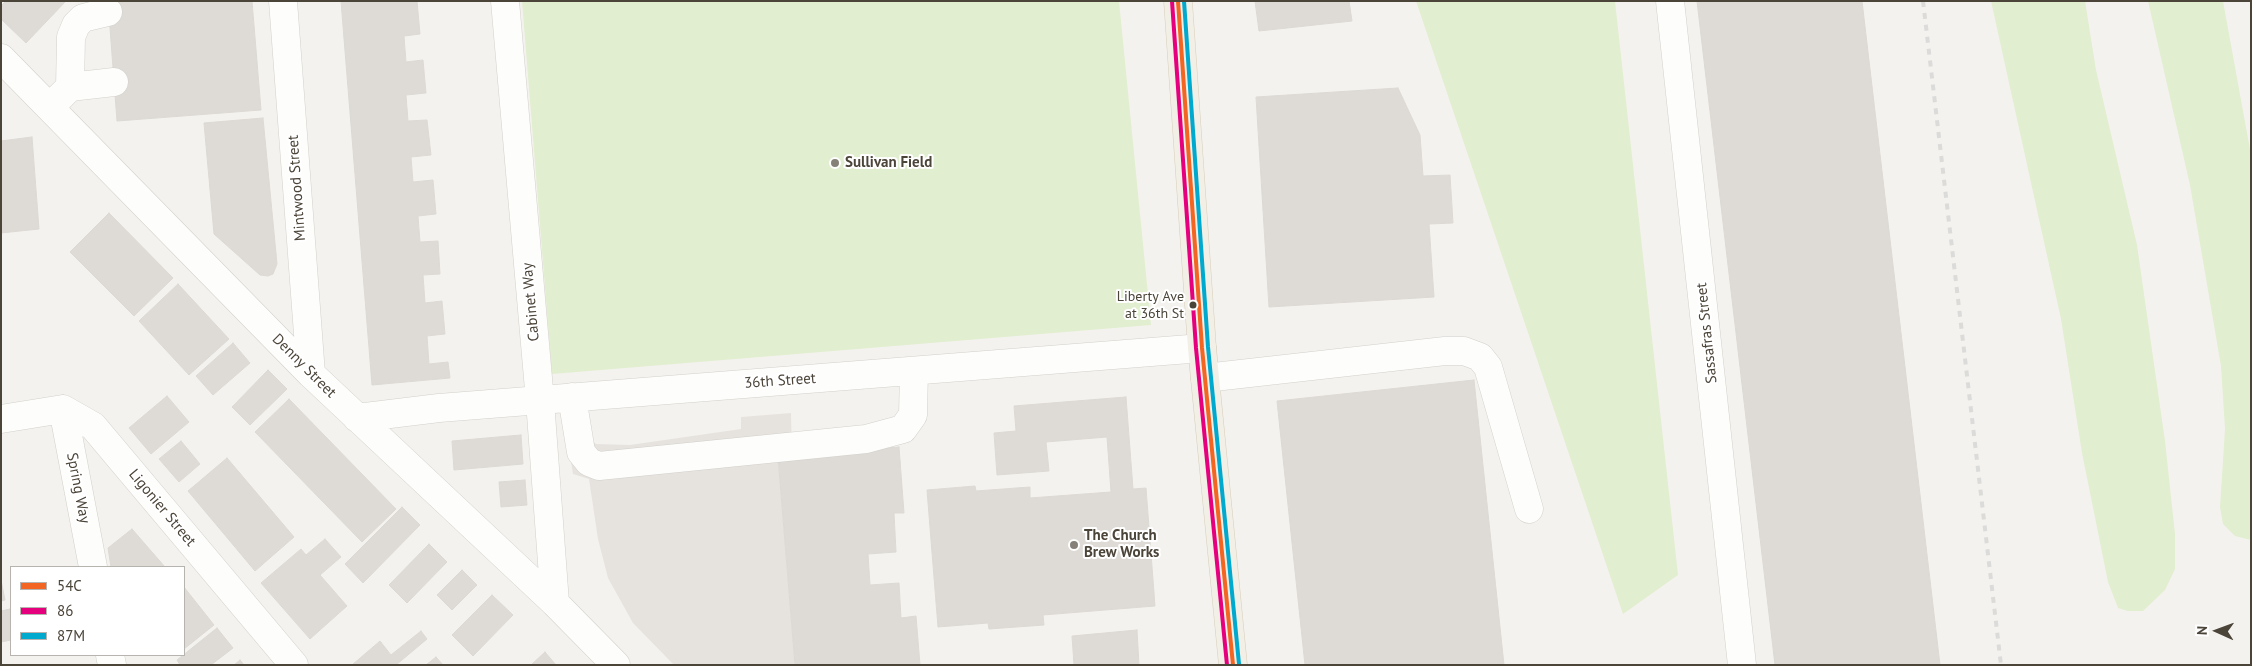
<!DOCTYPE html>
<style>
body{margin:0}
#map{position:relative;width:2252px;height:666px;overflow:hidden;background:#f4f2ee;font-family:"PT Sans",sans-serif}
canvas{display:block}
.frame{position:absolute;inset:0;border:2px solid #4b4439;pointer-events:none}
.legend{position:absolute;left:10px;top:566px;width:175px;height:90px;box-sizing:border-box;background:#fff;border:1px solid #b7b4b0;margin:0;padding:6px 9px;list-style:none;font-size:15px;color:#4b4439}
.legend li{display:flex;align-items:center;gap:10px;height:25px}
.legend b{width:25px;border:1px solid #b7b4b0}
.north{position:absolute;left:2192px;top:606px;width:50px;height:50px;-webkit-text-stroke:4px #fff;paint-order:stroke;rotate:272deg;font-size:14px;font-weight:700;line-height:20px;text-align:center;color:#4b4439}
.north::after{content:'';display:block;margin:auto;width:18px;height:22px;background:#4b4439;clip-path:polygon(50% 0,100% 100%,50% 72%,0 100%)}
</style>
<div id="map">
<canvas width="2252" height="666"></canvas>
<div class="frame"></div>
<ul class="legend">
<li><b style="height:6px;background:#f26522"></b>54C</li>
<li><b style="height:6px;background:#e5007d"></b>86</li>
<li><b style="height:6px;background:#00a9ce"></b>87M</li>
</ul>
<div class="north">N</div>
</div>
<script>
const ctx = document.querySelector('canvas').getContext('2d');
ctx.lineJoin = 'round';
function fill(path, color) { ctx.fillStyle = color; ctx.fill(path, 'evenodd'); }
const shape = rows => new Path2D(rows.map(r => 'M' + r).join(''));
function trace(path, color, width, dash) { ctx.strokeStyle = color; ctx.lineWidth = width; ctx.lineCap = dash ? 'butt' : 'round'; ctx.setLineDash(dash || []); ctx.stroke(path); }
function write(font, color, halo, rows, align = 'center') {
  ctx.font = font + ' "PT Sans",sans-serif'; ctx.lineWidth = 4; ctx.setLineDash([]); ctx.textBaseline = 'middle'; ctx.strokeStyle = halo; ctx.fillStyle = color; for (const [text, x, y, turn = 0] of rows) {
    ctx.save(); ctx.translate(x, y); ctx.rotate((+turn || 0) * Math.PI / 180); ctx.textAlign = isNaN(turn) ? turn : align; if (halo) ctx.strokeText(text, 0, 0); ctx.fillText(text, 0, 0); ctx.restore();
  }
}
fill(shape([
 [522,1,1119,1,1151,325,552,374],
 [1416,1,1615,1,1678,575,1623,614],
 [1991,1,2085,1,2096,70,2137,245,2165,441,2175,534,2175,569,2165,590,2143,611,2128,611,2118,608,2108,582,2082,453,2061,319],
 [2148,1,2223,1,2251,155,2251,540,2235,536,2223,524,2220,507,2225,429,2221,366,2190,185]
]), '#e1eecf');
fill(shape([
 [791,413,792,456,778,457,795,665,674,665,633,623,608,578,598,539,589,479,573,474,565,424,586,434,596,444,630,445,741,429,741,417]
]), '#e6e3df');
const building = shape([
 [6,1,66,1,26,43,1,19,1,6,6,1],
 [108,1,252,1,261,110,117,121,108,1],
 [341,1,417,1,420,34,404,36,406,62,423,60,426,93,406,95,408,121,427,120,431,155,411,157,413,182,433,180,436,214,418,216,420,242,438,241,440,274,423,275,425,303,442,301,445,334,427,336,429,364,448,362,450,378,372,385,341,1],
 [1255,1,1349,1,1352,21,1259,31,1255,1],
 [1697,1,1862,1,1940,665,1775,665,1697,1],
 [1398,88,1420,135,1423,176,1450,175,1453,223,1429,224,1434,297,1269,307,1256,97,1398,88],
 [263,118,277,264,273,274,268,276,260,275,214,234,204,123,263,118],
 [32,137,39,229,1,233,1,141,32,137],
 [109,213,173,278,134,316,70,252,109,213],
 [178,284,229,339,189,375,139,321,178,284],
 [233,343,250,363,213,395,196,376,233,343],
 [268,370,287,389,250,425,232,407,268,370],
 [1474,380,1504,665,1305,665,1277,401,1474,380],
 [167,396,189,422,151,454,129,428,167,396],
 [1126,397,1133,489,1146,488,1155,606,1043,615,1044,625,989,629,988,623,938,627,927,490,975,486,976,491,1030,487,1030,498,1111,492,1107,437,1046,442,1049,471,997,475,994,433,1016,431,1014,406,1126,397],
 [289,399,396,509,362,542,255,432,289,399],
 [521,435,523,464,454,470,452,441,521,435],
 [181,441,200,464,179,482,159,459,181,441],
 [899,447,904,513,894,513,896,552,868,554,870,585,899,583,901,618,916,616,920,665,795,665,778,457,899,447],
 [227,458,294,537,255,571,188,491,227,458],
 [525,480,527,505,501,507,499,482,525,480],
 [402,507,420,525,363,583,345,564,402,507],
 [132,529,165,567,111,567,108,548,132,529],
 [325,539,341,557,320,575,347,606,310,639,261,583,301,549,306,555,325,539],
 [429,544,447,562,407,603,389,585,429,544],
 [462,570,477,585,452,610,437,595,462,570],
 [1,580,5,600,1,601,1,580],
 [184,587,214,625,184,649,184,587],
 [492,595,513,615,473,656,452,635,492,595],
 [10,609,11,640,1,642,1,611,10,609],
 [217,628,233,648,211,665,180,665,177,660,217,628],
 [1137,630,1139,665,1074,665,1072,636,1137,630],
 [421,631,427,639,396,665,352,665,380,641,391,655,421,631],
 [545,652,556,665,531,665,545,652],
 [436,657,443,665,426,665,436,657],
 [240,660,244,665,234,665,240,660]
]);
fill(building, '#dedbd6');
trace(building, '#dcd9d4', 1);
const minor = shape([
 [283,1,311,374],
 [505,1,540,401,555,603],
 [1670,1,1742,665],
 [1,58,311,374,555,603,616,665],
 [70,87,71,37,76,25,83,18,108,12],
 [58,99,70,87,114,82],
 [1205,378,1445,351,1464,351,1480,357,1488,367,1529,509],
 [572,397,581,452,589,462,599,466,866,439,903,429,913,415,914,371],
 [63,409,93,567],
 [357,418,439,408,1202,348],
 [1,419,63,409,93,426,294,665],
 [110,655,112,665]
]);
const major = shape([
 [1178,1,1202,348,1233,665]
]);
trace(minor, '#d2d0cb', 29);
trace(major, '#d6cebb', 29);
trace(minor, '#fdfdfc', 28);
trace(major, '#f2efe6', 28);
trace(shape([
 [1923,1,2001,665]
]), '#dbdbda', 4, [6, 6]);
trace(shape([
 [1178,1,1202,348,1233,665]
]), '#f26522', 4);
trace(shape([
 [1172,1,1196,348,1227,665]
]), '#e5007d', 4);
trace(shape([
 [1184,1,1208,347,1239,664]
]), '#00a9ce', 4);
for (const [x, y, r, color] of [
 [835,163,5,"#868178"],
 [1193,305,4.5,"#4b4439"],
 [1074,545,5,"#868178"]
]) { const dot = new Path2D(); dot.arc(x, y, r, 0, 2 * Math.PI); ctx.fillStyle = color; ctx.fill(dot); trace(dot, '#fff', 2); }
write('14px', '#4b4439', '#fff', [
 ["Liberty Ave",1184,297],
 ["at 36th St",1184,314]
], 'right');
write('bold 15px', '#4b4439', '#fff', [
 ["Sullivan Field",845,163],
 ["The Church",1084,536],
 ["Brew Works",1084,553]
], 'left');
write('15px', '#4b4439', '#fff', [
 ["Mintwood Street",297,188,-94],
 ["Cabinet Way",531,302,-95],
 ["Sassafras Street",1707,333,-96],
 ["Denny Street",304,366,45],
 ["36th Street",780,381,-4],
 ["Spring Way",78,488,79],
 ["Ligonier Street",162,508,50]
]);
</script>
